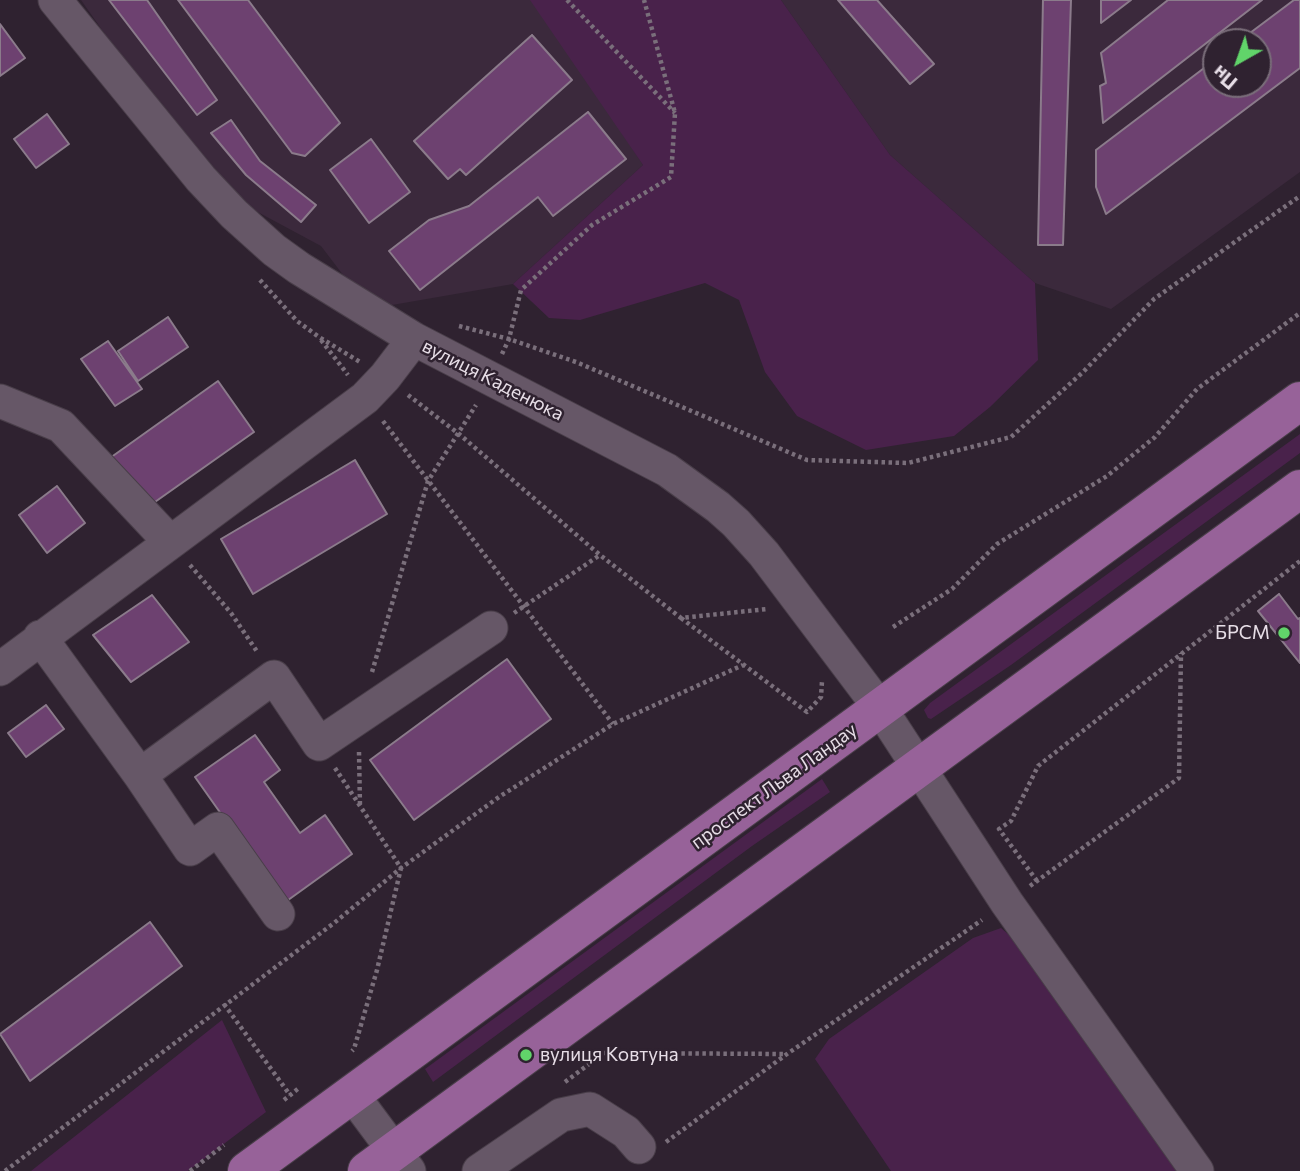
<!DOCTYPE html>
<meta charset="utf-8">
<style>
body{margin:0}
#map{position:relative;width:1300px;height:1171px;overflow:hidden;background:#2f2230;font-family:Commissioner,sans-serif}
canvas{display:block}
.north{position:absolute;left:1202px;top:28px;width:70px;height:70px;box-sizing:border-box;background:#2f2230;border:2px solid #796d79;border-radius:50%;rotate:220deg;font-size:19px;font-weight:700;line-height:28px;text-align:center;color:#e7dee7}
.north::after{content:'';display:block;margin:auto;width:24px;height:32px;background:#61d46a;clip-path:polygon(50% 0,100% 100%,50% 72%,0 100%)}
</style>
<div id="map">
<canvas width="1300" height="1171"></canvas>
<div class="north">Пн</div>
</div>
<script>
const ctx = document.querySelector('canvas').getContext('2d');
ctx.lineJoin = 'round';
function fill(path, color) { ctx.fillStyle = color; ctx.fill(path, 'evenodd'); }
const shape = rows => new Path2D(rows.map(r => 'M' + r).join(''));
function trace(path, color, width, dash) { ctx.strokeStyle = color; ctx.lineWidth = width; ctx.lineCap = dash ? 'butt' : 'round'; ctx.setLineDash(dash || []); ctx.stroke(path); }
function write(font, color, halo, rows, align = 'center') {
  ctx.font = font + ' Commissioner,sans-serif'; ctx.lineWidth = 5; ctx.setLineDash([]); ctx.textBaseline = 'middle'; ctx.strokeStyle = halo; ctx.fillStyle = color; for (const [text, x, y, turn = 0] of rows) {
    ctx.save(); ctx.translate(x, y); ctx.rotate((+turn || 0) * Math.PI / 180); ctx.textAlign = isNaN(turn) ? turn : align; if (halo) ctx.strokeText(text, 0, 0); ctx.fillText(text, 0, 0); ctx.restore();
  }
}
fill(shape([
 [81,0,535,0,643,165,513,284,369,309,321,246,213,188],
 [781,0,1300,0,1300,172,1111,309,1035,283,890,155],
 [1216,42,1258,42,1258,84,1216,84]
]), '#3b293c');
fill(shape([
 [530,0,781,0,890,155,1035,283,1038,360,990,407,954,436,866,450,797,416,765,372,739,300,705,283,580,320,549,318,513,284,643,165],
 [1300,434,1300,453,1011,665,931,719,928,718,924,710,930,703],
 [822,779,830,792,752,846,433,1082,425,1069],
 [1001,928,1022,946,1177,1171,891,1171,815,1059,829,1039,973,938],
 [222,1020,266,1112,188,1171,31,1171]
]), '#49224b');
const building = shape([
 [109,0,147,0,217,100,197,115,109,0],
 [178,0,248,0,340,123,305,156,292,153,178,0],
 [838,0,877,0,934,64,910,84,838,0],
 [1043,0,1071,0,1063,245,1038,245,1043,0],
 [1101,0,1131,0,1101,23,1101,0],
 [1168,0,1262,0,1103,123,1100,86,1106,83,1101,53,1168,0],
 [1294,0,1300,0,1300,68,1106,214,1096,187,1096,150,1216,59,1216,84,1258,84,1258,42,1238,42,1294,0],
 [0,24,25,58,0,76,0,24],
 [532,35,572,80,466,175,460,169,448,179,414,141,532,35],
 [588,112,626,159,553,216,538,197,420,290,389,251,429,220,469,206,588,112],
 [47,114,69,144,36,168,14,139,47,114],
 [231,120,260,161,316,205,301,222,246,175,211,133,231,120],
 [371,139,410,192,369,223,330,170,371,139],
 [168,317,188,347,138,381,118,351,168,317],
 [108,341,142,389,115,406,81,359,108,341],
 [218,381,254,432,145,509,110,458,218,381],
 [355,460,387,514,253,594,221,539,355,460],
 [57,486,85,523,47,553,19,515,57,486],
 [1279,594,1298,619,1300,618,1300,663,1258,611,1279,594],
 [152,595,189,642,131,682,93,635,152,595],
 [507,659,551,719,414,820,370,760,507,659],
 [46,705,64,729,26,757,8,733,46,705],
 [255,735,280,770,264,782,300,833,325,815,352,854,284,903,195,777,255,735],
 [150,922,182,966,30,1081,0,1034,150,922]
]);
fill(building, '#6d4170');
trace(building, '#8b7b8b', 2);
const minor = shape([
 [55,0,201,179,234,214,274,250,299,268,414,339,667,470,718,507,736,523,764,554,880,708,1007,903,1197,1171],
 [0,401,61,426,170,542],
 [40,637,140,775,190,849,218,829,278,914],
 [0,669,365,398,385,377,414,339],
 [140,775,274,677,319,744,491,628],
 [351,1093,409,1171],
 [479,1171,561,1115,590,1109,626,1132,639,1147]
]);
const major = shape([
 [247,1171,1300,401],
 [367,1171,1300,489]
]);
trace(minor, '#493e49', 35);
trace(major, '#493e49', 40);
trace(shape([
 [567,0,675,113],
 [260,280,297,321,319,337,360,362],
 [459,326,509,339,576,362,807,460,908,463,1011,437,1083,372,1154,299,1300,196],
 [321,340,348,375],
 [502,354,509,339,521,290,592,225,671,177,675,113,644,0],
 [408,395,459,434,600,555,681,618,767,609],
 [383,421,613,724],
 [190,565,231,613,258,653],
 [514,613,600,555],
 [681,618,807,712,821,697,822,681],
 [893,627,952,589,997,544,1107,476,1155,437,1197,389,1300,313],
 [372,672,428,481,476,405],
 [359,752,360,807],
 [335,768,401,868,377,970,354,1049,352,1051],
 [1037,881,999,829,1011,821,1038,766,1300,561],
 [1030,886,1179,778,1181,653],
 [224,1004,290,1095],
 [565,1082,604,1053,785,1054],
 [284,1100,299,1088],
 [666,1142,787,1054,982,920],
 [5,1171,334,923,401,868,499,797,613,724,743,665],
 [190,1171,224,1145]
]), '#7a6f7b', 4.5, [3.5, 3.5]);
trace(minor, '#665767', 33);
trace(major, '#976299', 38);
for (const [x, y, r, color] of [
 [1284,633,7,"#61d46a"],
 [526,1055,7,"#61d46a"]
]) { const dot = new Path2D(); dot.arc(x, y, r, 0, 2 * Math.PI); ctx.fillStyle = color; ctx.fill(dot); trace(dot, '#2f2230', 2.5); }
write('19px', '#e7dee7', '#2f2230', [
 ["вулиця Каденюка",493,380,27],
 ["проспект Льва Ландау",774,786,-36]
]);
write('19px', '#e7dee7', '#2f2230', [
 ["БРСМ",1270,633],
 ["вулиця Ковтуна",540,1055,"left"]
], 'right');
</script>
